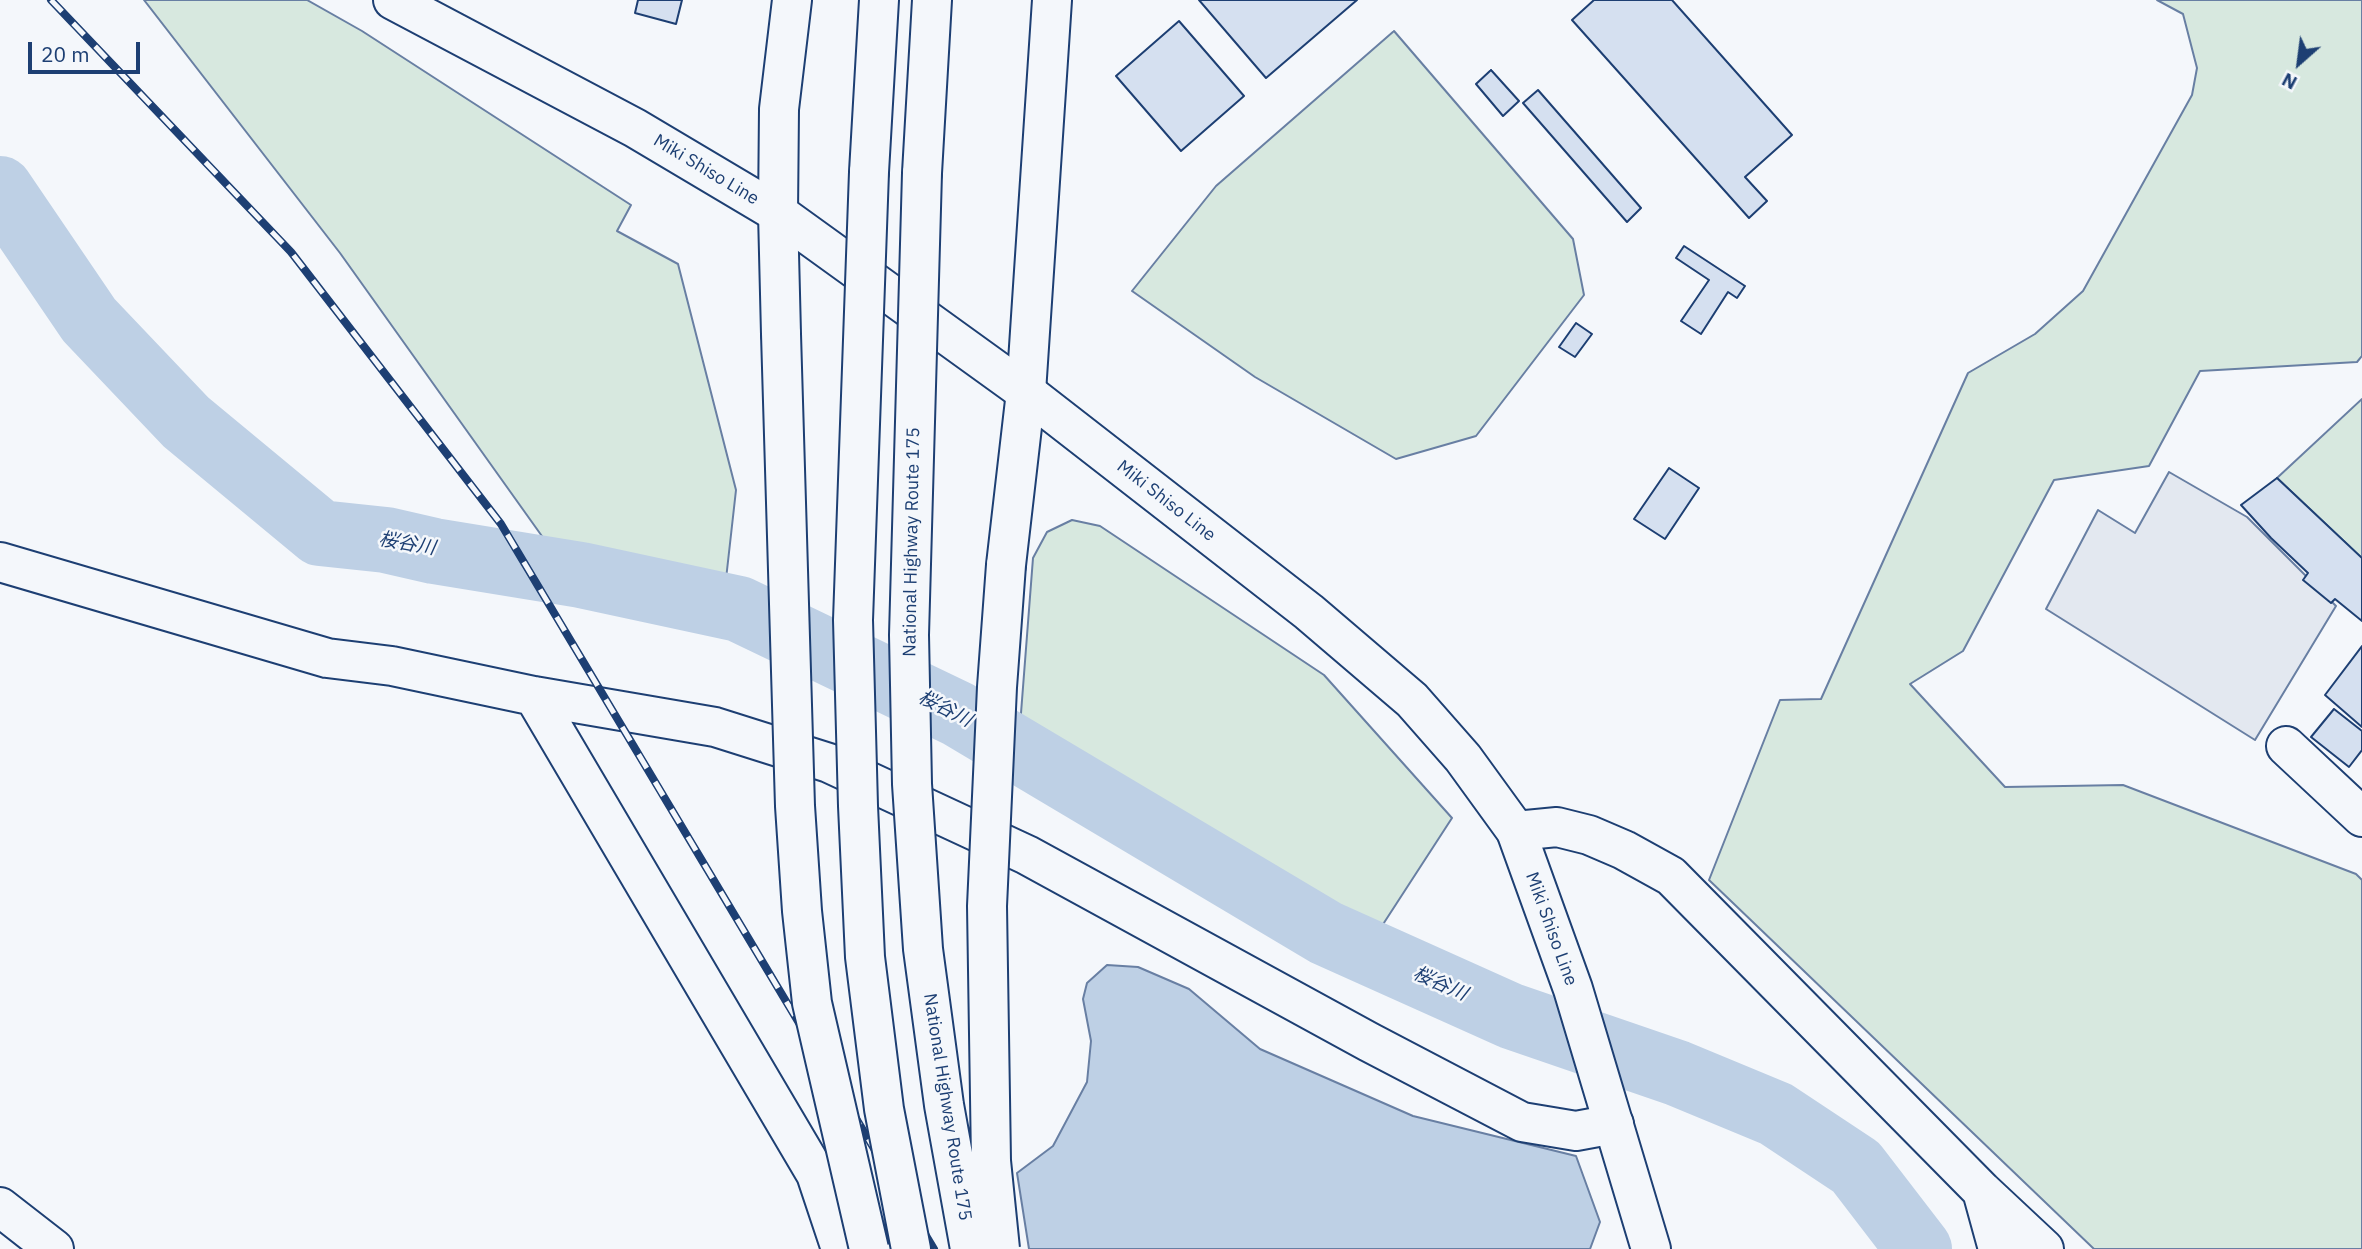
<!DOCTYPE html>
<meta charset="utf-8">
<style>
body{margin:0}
#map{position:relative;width:2362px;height:1249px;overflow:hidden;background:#f4f7fb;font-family:"IBM Plex Sans",sans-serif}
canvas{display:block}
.north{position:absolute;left:2264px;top:28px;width:70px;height:70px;-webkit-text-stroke:5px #f4f7fb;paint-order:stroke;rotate:208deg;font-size:19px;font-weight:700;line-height:28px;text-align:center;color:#1d3f73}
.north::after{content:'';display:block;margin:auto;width:24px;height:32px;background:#1d3f73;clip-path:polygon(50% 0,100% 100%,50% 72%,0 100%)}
.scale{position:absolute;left:28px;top:42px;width:112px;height:32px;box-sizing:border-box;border:4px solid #1d3f73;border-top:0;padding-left:9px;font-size:21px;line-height:24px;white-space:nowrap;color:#1d3f73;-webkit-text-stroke:5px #f4f7fb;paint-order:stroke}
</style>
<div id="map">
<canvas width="2362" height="1249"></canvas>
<div class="north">N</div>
<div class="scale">20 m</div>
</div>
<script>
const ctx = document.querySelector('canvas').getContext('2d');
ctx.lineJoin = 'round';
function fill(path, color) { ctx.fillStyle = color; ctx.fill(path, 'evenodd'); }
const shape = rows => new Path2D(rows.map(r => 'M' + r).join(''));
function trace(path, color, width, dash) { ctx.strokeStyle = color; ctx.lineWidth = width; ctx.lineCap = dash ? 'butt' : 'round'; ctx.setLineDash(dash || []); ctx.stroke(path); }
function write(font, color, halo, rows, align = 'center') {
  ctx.font = font + ' "IBM Plex Sans","Noto Sans JP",sans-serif'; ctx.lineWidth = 5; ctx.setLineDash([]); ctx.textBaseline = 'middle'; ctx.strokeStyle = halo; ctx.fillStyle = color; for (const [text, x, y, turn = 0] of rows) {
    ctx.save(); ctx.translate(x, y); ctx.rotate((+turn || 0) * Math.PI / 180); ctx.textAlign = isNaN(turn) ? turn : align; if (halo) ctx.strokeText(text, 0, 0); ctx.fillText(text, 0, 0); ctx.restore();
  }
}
const green = shape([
 [144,0,307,0,362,31,631,205,617,231,678,264,736,490,725,588,544,539,340,253,144,0],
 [2157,0,2362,0,2362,356,2357,362,2200,371,2149,466,2054,480,1963,651,1910,684,2005,787,2123,785,2356,874,2362,880,2362,1249,2094,1249,1709,880,1780,700,1821,699,1968,373,2035,334,2083,291,2192,95,2197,68,2183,14,2157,0],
 [1394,31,1573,239,1584,295,1476,436,1396,459,1255,377,1132,291,1216,186,1394,31],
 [2362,399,2362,558,2277,478,2362,399],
 [1072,520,1100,526,1324,675,1452,818,1378,932,1225,855,1020,726,1033,558,1047,532,1072,520]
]);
fill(green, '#d7e8df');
trace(green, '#687fa3', 2);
const parking = shape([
 [2169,472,2247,517,2336,606,2255,740,2046,609,2098,510,2135,533,2169,472]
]);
fill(parking, '#e3e8f0');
trace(parking, '#687fa3', 2);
const water = shape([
 [1107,965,1138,967,1189,989,1260,1049,1413,1116,1576,1156,1600,1222,1590,1249,1029,1249,1017,1173,1053,1146,1087,1082,1091,1041,1083,999,1087,983,1107,965]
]);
fill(water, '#bed0e5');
trace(water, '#687fa3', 2);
trace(shape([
 [0,189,89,320,186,422,320,533,386,540,434,551,581,575,739,609,958,714,1326,933,1511,1016,1677,1073,1776,1114,1856,1167,1919,1249]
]), '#bed0e5', 66);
const building = shape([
 [638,0,682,0,676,24,635,13,638,0],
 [1199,0,1357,0,1266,78,1199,0],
 [1594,0,1672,0,1792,135,1745,177,1767,201,1749,218,1572,20,1594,0],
 [1179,21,1244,96,1181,151,1116,76,1179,21],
 [1491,70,1519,101,1503,116,1476,84,1491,70],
 [1538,90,1641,208,1627,222,1523,103,1538,90],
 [1684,246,1745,286,1737,298,1728,292,1701,334,1681,321,1709,280,1676,258,1684,246],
 [1576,323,1592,334,1575,357,1559,347,1576,323],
 [1669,468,1699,488,1665,539,1634,519,1669,468],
 [2277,478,2362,558,2362,621,2335,599,2331,603,2303,580,2308,573,2271,538,2241,505,2277,478],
 [2362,646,2362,727,2325,695,2362,646],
 [2334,709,2362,731,2362,750,2349,767,2311,737,2334,709]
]);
fill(building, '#d5e0f0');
trace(building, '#1d3f73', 2);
const minor = shape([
 [0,562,327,658,392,666,534,696,715,727,829,763,1027,855,1369,1042,1522,1122,1576,1131,1614,1124],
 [534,696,816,1174,841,1249],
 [2286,746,2362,817],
 [1516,831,1557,827,1589,835,1624,850,1671,876,1982,1191,2044,1249],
 [1982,1191,1998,1249],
 [0,1207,54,1249]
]);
const major = shape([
 [393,0,635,128,778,213,1026,392,1309,612,1412,700,1463,758,1516,831,1573,989,1651,1249]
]);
const highway = shape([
 [869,172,879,0],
 [922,173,932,0],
 [781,334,778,213,779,109,792,0],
 [1006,565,1026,392,1052,0]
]);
trace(minor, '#1d3f73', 42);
trace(major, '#1d3f73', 42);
trace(highway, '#1d3f73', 42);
trace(minor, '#f4f7fb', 38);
trace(major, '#f4f7fb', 38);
trace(highway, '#f4f7fb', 38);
const rail = shape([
 [51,0,291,252,501,524,934,1249]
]);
trace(rail, '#1d3f73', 8);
trace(rail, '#f4f7fb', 5, [16]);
const highwayBridge = shape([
 [869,172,853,620,858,806,865,957,884,1109,911,1249],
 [922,173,909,635,912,784,923,949,944,1105,970,1249],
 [781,334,795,806,802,911,812,1003,869,1249],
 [1000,1249,991,1161,987,906,997,687,1006,565]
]);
trace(highwayBridge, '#1d3f73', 42, []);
trace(highwayBridge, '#f4f7fb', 38);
write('18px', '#1d3f73', '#f4f7fb', [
 ["Miki Shiso Line",706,170,31],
 ["Miki Shiso Line",1166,501,38],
 ["National Highway Route 175",912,542,-89],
 ["Miki Shiso Line",1551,929,70],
 ["National Highway Route 175",947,1107,81]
]);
write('italic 19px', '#1d3f73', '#f4f7fb', [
 ["桜谷川",407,544,10],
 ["桜谷川",945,709,27],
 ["桜谷川",1440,984,24]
]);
</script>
